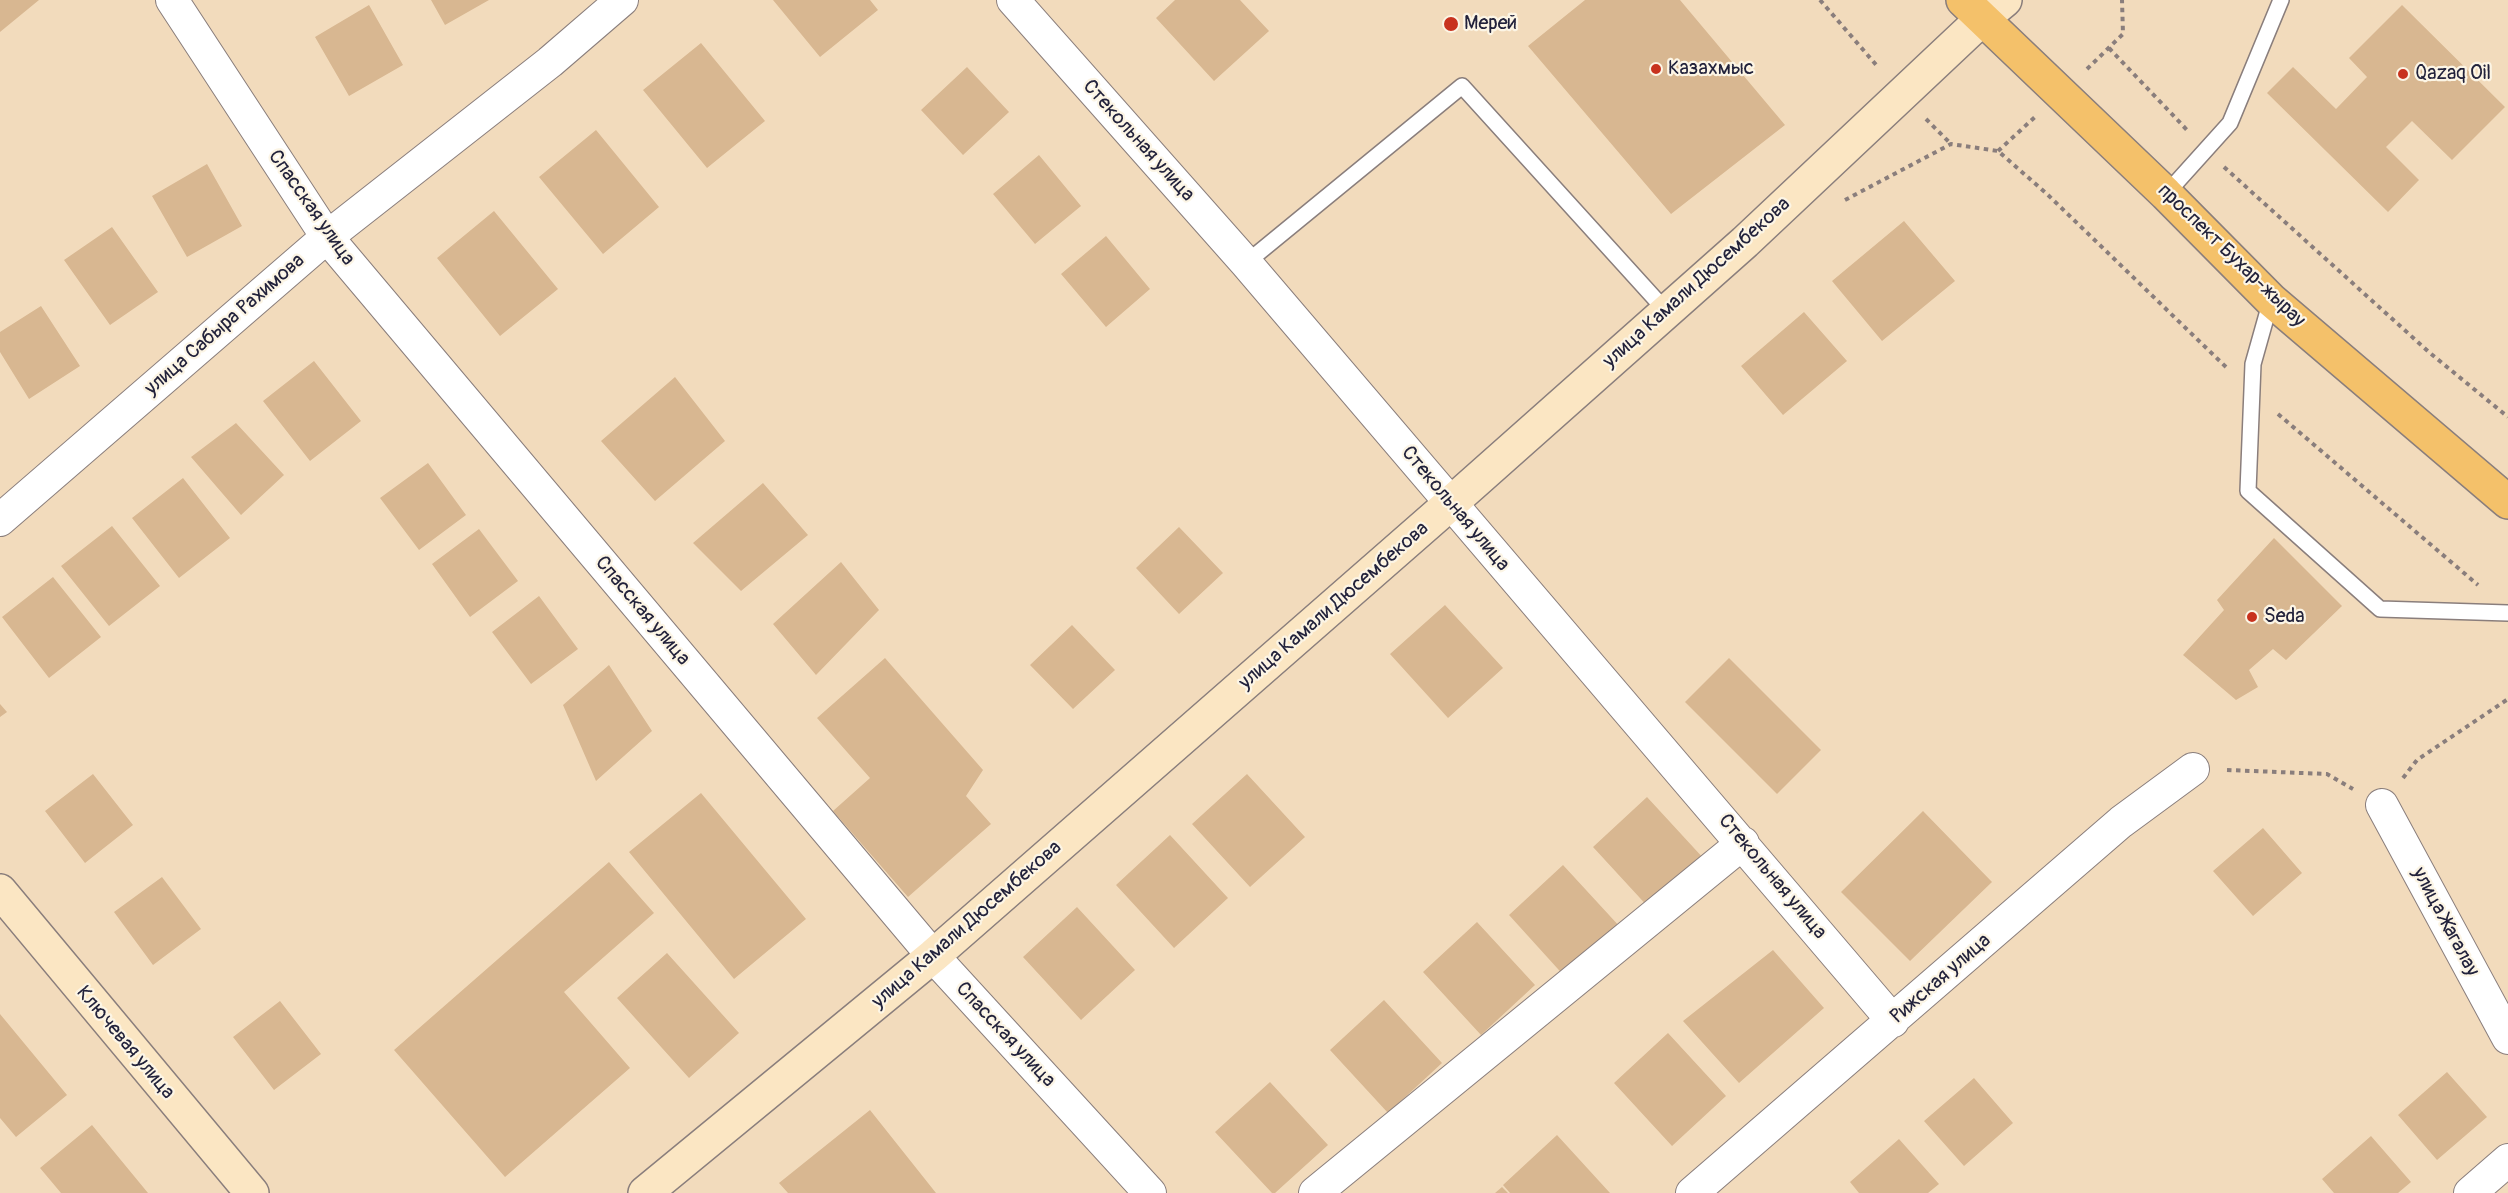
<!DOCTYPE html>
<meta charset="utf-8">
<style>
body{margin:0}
canvas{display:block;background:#f2dbbc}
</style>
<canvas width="2508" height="1193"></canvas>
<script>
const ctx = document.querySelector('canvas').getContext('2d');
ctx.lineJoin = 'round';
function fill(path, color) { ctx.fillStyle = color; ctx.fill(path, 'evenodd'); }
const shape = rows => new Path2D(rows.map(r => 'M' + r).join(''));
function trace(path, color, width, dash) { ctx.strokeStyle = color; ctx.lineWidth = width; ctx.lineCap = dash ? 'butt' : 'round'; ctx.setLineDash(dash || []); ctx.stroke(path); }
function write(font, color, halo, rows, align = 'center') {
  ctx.font = font + ' Pangolin,sans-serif'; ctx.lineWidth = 4.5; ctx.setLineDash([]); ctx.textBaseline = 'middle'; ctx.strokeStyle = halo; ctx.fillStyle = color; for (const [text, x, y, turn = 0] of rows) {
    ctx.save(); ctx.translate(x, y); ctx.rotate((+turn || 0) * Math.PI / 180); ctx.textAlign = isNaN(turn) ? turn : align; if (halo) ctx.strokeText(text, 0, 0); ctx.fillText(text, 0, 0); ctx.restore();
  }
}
fill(shape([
 [0,0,39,0,0,32],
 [431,0,489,0,445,25],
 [773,0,870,0,878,10,820,57],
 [1175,0,1240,0,1269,31,1214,81,1156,18],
 [1585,0,1680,0,1785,125,1671,214,1528,46],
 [369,5,403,65,349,96,315,37],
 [2402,5,2505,107,2452,160,2412,121,2386,147,2419,180,2388,212,2267,93,2293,67,2336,109,2367,77,2349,58],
 [701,43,765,121,707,168,643,90],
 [967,67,1009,112,963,155,921,110],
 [596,130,659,207,603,254,539,177],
 [1039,155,1081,206,1035,244,993,194],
 [207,164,242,226,187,257,152,196],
 [494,211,558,289,500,336,437,258],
 [1904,221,1955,281,1882,341,1832,281],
 [112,227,158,292,110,325,64,260],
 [1106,236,1150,289,1106,327,1061,274],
 [41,306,80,366,29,399,0,352,0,332],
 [1804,312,1847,361,1783,415,1741,366],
 [314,361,361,421,310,461,263,401],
 [675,377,725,441,655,501,601,441],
 [236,423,284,475,241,515,191,457],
 [428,463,466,515,419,550,380,498],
 [183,478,230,538,179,578,132,518],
 [763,483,808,535,741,591,693,543],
 [112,526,160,586,109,626,61,566],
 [1179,527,1223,573,1179,614,1136,568],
 [479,529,518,581,470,617,432,564],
 [2274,538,2342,606,2286,660,2273,649,2249,670,2258,687,2236,700,2183,655,2224,610,2217,600],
 [841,562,879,610,816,675,773,624],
 [53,577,101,637,49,678,2,617],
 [539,596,578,649,531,684,492,632],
 [1445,605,1503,668,1448,718,1390,654],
 [1072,625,1115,670,1073,709,1030,665],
 [885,658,983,770,966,796,991,824,908,897,833,811,870,778,817,718],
 [1729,658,1821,750,1777,794,1685,702],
 [609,665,652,731,596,781,563,705],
 [0,704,7,712,0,717],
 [93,774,133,825,85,863,45,811],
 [1247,774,1305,837,1250,887,1192,824],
 [701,793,806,919,734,979,629,852],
 [1647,797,1705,860,1651,910,1593,847],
 [1923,811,1992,882,1910,961,1841,892],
 [2263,828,2302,873,2253,916,2213,871],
 [1170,835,1228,898,1174,948,1116,885],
 [609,862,654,913,564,992,630,1068,505,1177,394,1050],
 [1563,865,1621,928,1567,979,1509,915],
 [162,877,201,929,153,965,114,912],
 [1077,907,1135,970,1081,1020,1023,957],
 [1477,922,1535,985,1481,1035,1423,972],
 [1773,950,1824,1008,1739,1083,1683,1021],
 [667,953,739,1033,689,1078,617,998],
 [1384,1000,1442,1063,1388,1113,1330,1050],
 [280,1001,321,1054,274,1090,233,1037],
 [0,1014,67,1095,16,1137,0,1118],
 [1668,1033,1726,1096,1672,1146,1614,1083],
 [2447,1072,2487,1117,2437,1160,2398,1115],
 [1974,1078,2013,1123,1964,1166,1924,1121],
 [1270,1082,1328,1145,1275,1193,1272,1193,1215,1132],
 [870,1110,936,1193,788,1193,779,1183],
 [92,1125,148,1193,61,1193,40,1168],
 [1557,1135,1610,1193,1510,1193,1503,1185],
 [2371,1136,2411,1182,2398,1193,2334,1193,2322,1179],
 [1899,1139,1939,1184,1928,1193,1859,1193,1850,1182],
 [1502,1187,1508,1193,1495,1193]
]), '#d8b791');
const lane = shape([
 [2166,194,2230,123,2281,0],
 [1246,263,1462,86,1667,312],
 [2271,300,2253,364,2248,491,2380,609,2508,613]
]);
const street = shape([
 [172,0,327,237,933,956,1150,1193],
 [1013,0,1246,263,1893,1021],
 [0,520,327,237,550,62,622,0],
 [2382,805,2508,1038],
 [1315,1193,1743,843],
 [1692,1193,2121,822,2193,769],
 [2470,1193,2508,1160]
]);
const secondary = shape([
 [0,891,252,1193],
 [645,1193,933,956,1451,503,1745,242,1982,19,2005,0]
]);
const primary = shape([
 [1963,0,2166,194,2271,300,2508,502]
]);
trace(lane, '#8a7e7c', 18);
trace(street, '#8a7e7c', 34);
trace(secondary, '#8a7e7c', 36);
trace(primary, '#8a7e7c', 36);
trace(shape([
 [1820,0,1878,67],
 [2109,48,2187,130],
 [2087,69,2123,34,2122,0],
 [1926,119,1951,144],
 [1998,151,2035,117],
 [2224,167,2430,353,2508,417],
 [1845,200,1951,144,1998,151,2047,194,2226,367],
 [2278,414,2478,585],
 [2227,770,2327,774,2353,789],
 [2403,778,2417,760,2508,699]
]), '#8a7e7c', 4, [4.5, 4.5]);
trace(lane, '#fff', 15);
trace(street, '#fff', 32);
trace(secondary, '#fbe6c3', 33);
trace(primary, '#f4c16a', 33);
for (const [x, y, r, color] of [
 [1451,24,8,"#c8321e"],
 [1656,69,6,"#c8321e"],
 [2403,74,6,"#c8321e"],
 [2252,617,6,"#c8321e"]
]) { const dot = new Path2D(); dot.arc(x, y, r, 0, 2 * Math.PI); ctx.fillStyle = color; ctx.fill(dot); trace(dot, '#fcf5e5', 2); }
write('20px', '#22223b', '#fcf5e5', [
 ["Мерей",1464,24],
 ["Казахмыс",1668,69],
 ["Qazaq Oil",2415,74],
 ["Seda",2264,617]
], 'left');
write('20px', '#22223b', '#fcf5e5', [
 ["Стекольная улица",1138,141,48],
 ["Спасская улица",311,208,55],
 ["проспект Бухар-жырау",2231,256,44],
 ["улица Камали Дюсембекова",1697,283,-42],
 ["улица Сабыра Рахимова",225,325,-41],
 ["Стекольная улица",1455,509,50],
 ["улица Камали Дюсембекова",1334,606,-41],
 ["Спасская улица",642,611,50],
 ["Стекольная улица",1772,877,50],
 ["улица Жагалау",2445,922,62],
 ["улица Камали Дюсембекова",967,925,-41],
 ["Рижская улица",1941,979,-41],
 ["Спасская улица",1005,1035,47],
 ["Ключевая улица",125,1043,50]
]);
</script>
